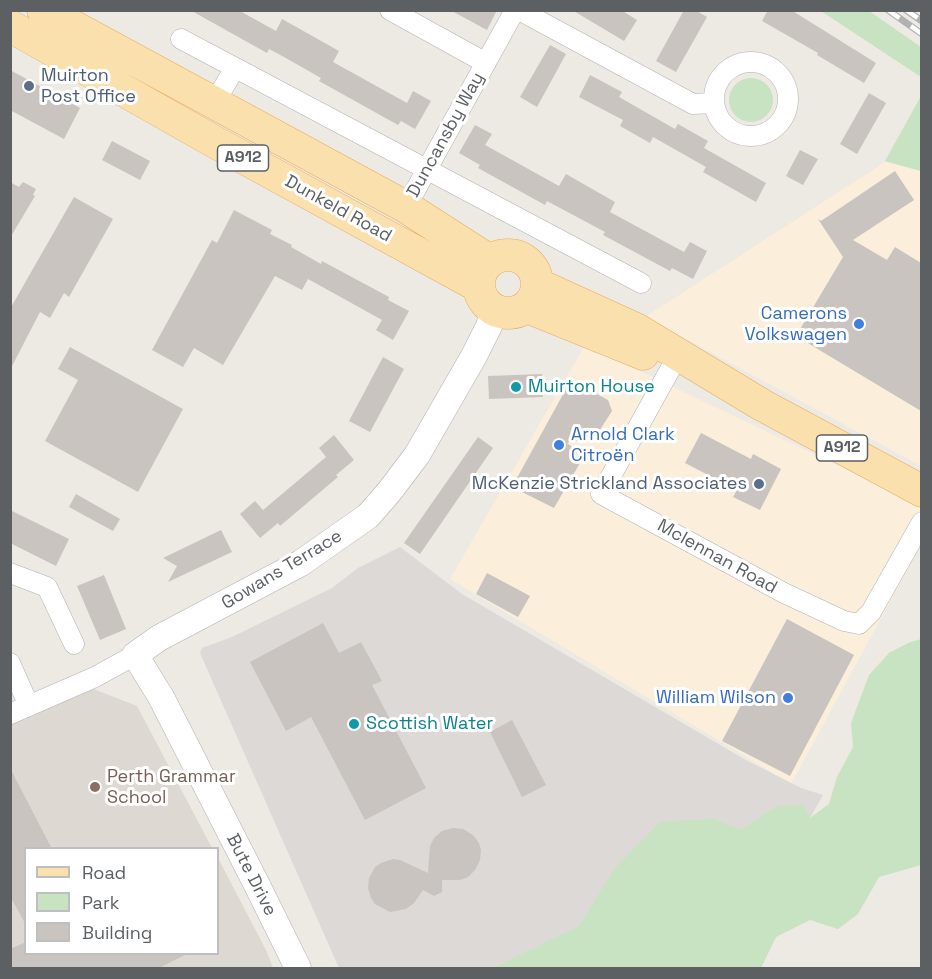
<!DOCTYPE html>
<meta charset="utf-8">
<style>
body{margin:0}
#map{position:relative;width:932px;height:979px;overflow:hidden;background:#ede9e3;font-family:"Space Grotesk",sans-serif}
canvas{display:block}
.frame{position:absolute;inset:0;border:12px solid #5c6063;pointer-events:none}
.legend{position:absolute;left:24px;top:847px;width:195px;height:108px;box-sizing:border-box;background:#fff;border:2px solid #bebfc1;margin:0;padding:8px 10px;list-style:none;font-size:18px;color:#5c6063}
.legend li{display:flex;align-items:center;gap:12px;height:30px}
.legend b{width:30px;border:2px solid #bebfc1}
</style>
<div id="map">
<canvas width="932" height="979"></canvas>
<div class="frame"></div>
<ul class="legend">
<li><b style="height:8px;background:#f9e0ac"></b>Road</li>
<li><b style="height:16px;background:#c7e3c1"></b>Park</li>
<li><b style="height:16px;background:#c9c4c0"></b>Building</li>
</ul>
</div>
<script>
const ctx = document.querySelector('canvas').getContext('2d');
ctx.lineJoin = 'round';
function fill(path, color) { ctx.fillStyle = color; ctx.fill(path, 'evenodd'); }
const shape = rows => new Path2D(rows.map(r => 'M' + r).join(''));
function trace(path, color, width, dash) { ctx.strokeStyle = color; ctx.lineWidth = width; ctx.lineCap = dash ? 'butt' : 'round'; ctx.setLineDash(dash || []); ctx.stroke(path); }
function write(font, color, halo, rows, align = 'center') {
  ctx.font = font + ' "Space Grotesk",sans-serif'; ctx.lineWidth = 6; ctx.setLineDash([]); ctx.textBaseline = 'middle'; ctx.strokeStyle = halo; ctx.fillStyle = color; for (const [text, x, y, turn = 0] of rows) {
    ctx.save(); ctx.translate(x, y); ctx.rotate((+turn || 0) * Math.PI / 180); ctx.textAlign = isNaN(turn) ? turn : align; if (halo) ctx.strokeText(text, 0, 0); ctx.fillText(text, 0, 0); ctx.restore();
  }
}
fill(shape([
 [885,162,921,171,921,466,645,317],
 [585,345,921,505,921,545,791,784,450,579]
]), '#fbeeda');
fill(shape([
 [400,547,462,594,744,759,801,788,823,795,810,818,493,968,339,968,200,653,202,648,232,637,332,588,358,568]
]), '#dcd9d6');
fill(shape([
 [91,688,137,706,212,848,26,848,26,954,218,954,218,858,267,952,273,968,11,968,10,725]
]), '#ddd9d2');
fill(shape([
 [821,11,869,11,921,47,921,77],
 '729 100a22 22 0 1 1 44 0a22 22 0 1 1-44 0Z',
 [921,96,921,171,885,161],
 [921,639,921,865,879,877,858,914,838,929,810,920,776,937,761,968,493,968,579,926,614,870,660,822,713,819,741,830,777,806,803,805,810,818,829,804,837,777,853,747,851,723,869,675,889,653,908,643]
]), '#c7e3c1');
fill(shape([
 [190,10,238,10,276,31,282,19,339,51,333,62,407,103,413,91,431,101,415,129,401,121,398,125,319,81,321,78,284,57,269,49,267,53],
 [450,10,497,10,487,30],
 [572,10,621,10,637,20,624,41],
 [684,10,695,10,707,17,676,72,656,61],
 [768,10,791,10,876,63,864,83,817,55,818,53,762,21],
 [550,45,566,54,537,107,520,97],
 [10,70,80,108,64,139,10,110],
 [590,75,622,92,619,97,675,129,678,124,708,141,704,148,766,183,756,202,703,172,706,167,653,137,650,143,620,126,623,120,579,97],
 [869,93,886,103,857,154,840,144],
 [475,125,492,134,485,145,559,186,566,174,615,202,610,212,684,252,690,242,707,251,693,279,672,268,670,271,603,235,605,232,547,201,545,205,478,168,480,165,459,153],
 [112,141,150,161,140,180,102,160],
 [800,150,818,159,803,185,786,176],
 [895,171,914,200,853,240,887,260,895,247,921,263,921,411,796,336,843,257,818,219,821,221],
 [10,182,19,187,23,182,36,189,33,195,35,196,10,238],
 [74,197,113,219,69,297,64,293,50,318,40,312,10,370,10,309],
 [234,210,272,230,270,234,292,245,291,247,321,264,322,261,389,297,388,300,409,311,393,340,376,330,382,320,308,279,302,290,275,276,223,365,194,348,183,367,152,350,212,240,217,243],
 [70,347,183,409,138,492,45,441,78,380,58,369],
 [383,357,404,369,370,432,349,421],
 [542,374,543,397,489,399,488,376],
 [571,380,608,400,612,411,596,436,567,443,584,456,554,508,512,487],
 [701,433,751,459,753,454,781,469,760,510,733,497,737,490,685,463],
 [334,435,354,460,336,475,338,477,280,526,278,523,260,538,240,514,255,501,263,510,326,457,319,448],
 [478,437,493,448,420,554,404,543],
 [76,494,120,519,113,531,69,507],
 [10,510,69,539,56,566,10,543],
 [221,530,232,552,168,582,177,566,163,558],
 [487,573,530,596,518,617,476,594],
 [104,575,126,629,100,640,77,586],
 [787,619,854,655,790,776,722,741],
 [323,623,339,653,361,642,382,681,372,685,426,788,365,820,311,717,286,731,250,662],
 [512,720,546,785,522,797,490,732],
 [10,768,52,849,26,849,26,925,10,896],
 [453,828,463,829,473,835,479,843,481,850,480,860,475,870,468,877,460,880,442,880,442,892,434,896,423,890,414,903,406,909,390,912,375,904,371,898,368,888,369,878,375,867,381,863,393,859,400,860,428,873,430,846,434,838,442,831],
 [26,942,26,954,187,954,157,969,10,969,10,949]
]), '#c9c4c0');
const minor = shape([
 [390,10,486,63],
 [519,10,693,104,714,103],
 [181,39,641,283],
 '714 99a37 37 0 1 1 74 0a37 37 0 1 1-74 0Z',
 [214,103,235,68],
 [406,207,515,10],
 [672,366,601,494,784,593,844,621,859,624,871,612,922,522],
 [10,573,47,587,74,644],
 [10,663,29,706],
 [10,714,95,677,135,655]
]);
const tertiary = shape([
 [298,968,258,887,161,697,135,655,159,638,301,563,368,516,389,492,417,455,474,356,489,326,494,310]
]);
const primary = shape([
 [43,10,406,207,490,261],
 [10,26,213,141,478,286],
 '479 284a29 29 0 1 1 58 0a29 29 0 1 1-58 0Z',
 [537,284,636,329,762,405,922,491],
 [527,307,643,354]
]);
trace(minor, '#afb2b5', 21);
trace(tertiary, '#afb2b5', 27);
trace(primary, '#e7ab62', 33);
trace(minor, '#fff', 20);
trace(tertiary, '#fff', 26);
trace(primary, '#f9e0ac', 32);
const rail = shape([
 [888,10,922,34],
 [906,10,922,21]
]);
trace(rail, '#b0b1b1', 7);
trace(rail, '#fff', 4.5, [14]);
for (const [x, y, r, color] of [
 [29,86,6,"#5c6f8a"],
 [859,324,6,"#3f7fe0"],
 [516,387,6,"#0f9aa8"],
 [559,445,6,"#3f7fe0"],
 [759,484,6,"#5c6f8a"],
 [788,698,6,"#3f7fe0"],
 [354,724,6,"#0f9aa8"],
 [95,787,6,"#8d6e63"]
]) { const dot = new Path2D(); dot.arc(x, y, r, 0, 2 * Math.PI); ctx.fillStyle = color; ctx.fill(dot); trace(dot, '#fff', 2); }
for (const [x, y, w] of [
 [243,158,51],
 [842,448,51]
]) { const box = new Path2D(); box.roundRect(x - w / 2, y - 13, w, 26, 4.5); ctx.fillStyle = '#fff'; ctx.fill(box); trace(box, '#5c6063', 1.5); }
write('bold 16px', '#5c6063', null, [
 ["A912",243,158],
 ["A912",842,448]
]);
write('18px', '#4e5e75', '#fff', [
 ["Muirton",41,76],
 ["Post Office",41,97],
 ["McKenzie Strickland Associates",747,484,"right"]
], 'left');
write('18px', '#5c6063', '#fff', [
 ["Duncansby Way",446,135,-61],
 ["Dunkeld Road",338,209,29],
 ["Mclennan Road",717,557,29],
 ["Gowans Terrace",282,570,-31],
 ["Bute Drive",251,875,63]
]);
write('18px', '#366cbe', '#fff', [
 ["Camerons",847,314],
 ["Volkswagen",847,335],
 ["Arnold Clark",571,435,"left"],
 ["Citroën",571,456,"left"],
 ["William Wilson",776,698]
], 'right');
write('18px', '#0d838f', '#fff', [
 ["Muirton House",528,387],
 ["Scottish Water",366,724]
], 'left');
write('18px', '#785e54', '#fff', [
 ["Perth Grammar",107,777],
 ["School",107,798]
], 'left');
</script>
